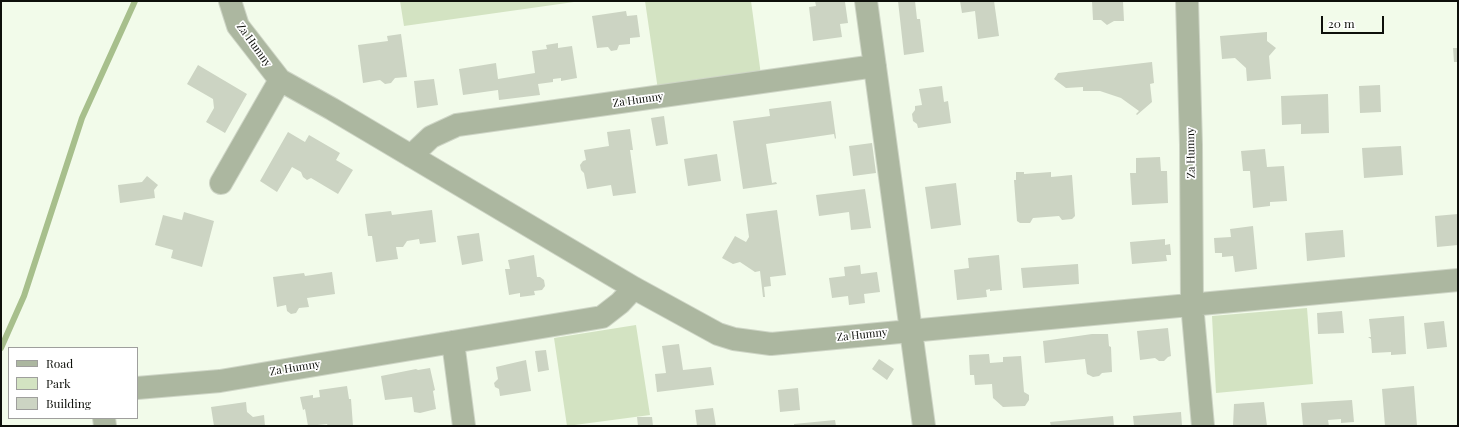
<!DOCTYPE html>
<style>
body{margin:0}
#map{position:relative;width:1459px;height:427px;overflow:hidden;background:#f2fbea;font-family:"Playfair Display",serif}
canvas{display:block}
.frame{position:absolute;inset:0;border:2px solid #0e100b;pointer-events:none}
.legend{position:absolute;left:8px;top:347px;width:130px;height:72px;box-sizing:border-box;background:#fff;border:1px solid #9f9f9d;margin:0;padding:5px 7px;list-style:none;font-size:12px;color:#0e100b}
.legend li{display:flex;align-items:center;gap:8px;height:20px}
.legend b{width:20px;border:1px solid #9f9f9d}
.scale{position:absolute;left:1321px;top:16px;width:63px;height:18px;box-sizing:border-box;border:2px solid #0e100b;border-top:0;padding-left:5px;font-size:12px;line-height:14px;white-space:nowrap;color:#0e100b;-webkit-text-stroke:3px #fff;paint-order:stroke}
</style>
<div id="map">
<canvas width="1459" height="427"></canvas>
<div class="frame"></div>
<ul class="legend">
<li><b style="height:5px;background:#acb7a0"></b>Road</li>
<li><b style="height:11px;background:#d3e3c2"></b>Park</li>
<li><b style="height:11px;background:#ccd4c3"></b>Building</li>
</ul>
<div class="scale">20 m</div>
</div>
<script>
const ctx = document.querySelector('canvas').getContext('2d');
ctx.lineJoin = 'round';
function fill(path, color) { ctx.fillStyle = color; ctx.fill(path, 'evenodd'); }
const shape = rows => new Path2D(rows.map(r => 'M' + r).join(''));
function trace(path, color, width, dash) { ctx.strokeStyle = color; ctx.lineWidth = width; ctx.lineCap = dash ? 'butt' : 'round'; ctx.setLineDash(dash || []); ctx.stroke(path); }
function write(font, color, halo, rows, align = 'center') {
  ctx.font = font + ' "Playfair Display",serif'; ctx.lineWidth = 3.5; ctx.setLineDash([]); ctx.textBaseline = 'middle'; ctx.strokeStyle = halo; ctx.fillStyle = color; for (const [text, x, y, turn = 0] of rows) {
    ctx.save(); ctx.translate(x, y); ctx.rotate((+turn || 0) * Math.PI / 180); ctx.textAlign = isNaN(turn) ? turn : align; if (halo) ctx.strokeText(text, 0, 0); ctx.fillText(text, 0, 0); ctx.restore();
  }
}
fill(shape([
 [400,1,574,1,574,2,404,26],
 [645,1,751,1,761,75,658,90],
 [1307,308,1313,384,1216,393,1212,316],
 [636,325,650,415,567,426,554,338]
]), '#d3e3c2');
trace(shape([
 [1,348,24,296,82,118,135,1]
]), '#a7bf8c', 6);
fill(shape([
 [815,1,845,2,848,23,840,24,842,37,813,41,809,7,816,6],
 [898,1,915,1,917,19,920,19,924,52,904,55],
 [960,1,994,1,999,36,978,39,975,11,962,13],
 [1092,1,1123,1,1124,21,1114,21,1107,25,1101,20,1093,20],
 [626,11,627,16,637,15,640,37,630,38,630,44,619,45,617,50,611,51,608,47,597,48,592,16],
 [1267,32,1267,41,1276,48,1269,56,1271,79,1247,81,1246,68,1235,58,1222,59,1220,36],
 [401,34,407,77,395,78,391,83,385,84,380,80,363,83,358,45,388,41,387,36],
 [558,43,558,48,572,46,577,78,561,81,561,78,553,79,553,82,538,84,540,95,499,100,498,90,463,95,459,69,496,63,498,79,535,73,532,51,547,49,546,45],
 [1453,48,1458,48,1458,62,1454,62],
 [1152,62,1154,83,1150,84,1152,102,1137,115,1136,114,1139,111,1121,98,1100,91,1083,91,1083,87,1066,88,1054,79,1058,73],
 [198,65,247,94,225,133,206,122,214,108,213,99,187,84],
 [434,79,438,105,417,108,414,81],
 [1380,85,1381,112,1360,113,1359,86],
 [942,86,944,102,948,101,951,123,918,128,917,124,913,121,912,114,915,110,915,106,922,105,919,89],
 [1328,94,1329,133,1301,134,1301,124,1282,125,1281,96],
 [831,101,836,138,835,139,834,134,766,144,772,183,776,182,777,184,743,189,733,121,770,116,769,109],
 [664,116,668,144,656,146,651,118],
 [630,129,633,150,630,150,636,193,613,196,611,185,587,189,584,173,581,170,580,165,583,161,586,160,584,150,609,146,607,132],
 [288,132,305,142,309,135,340,153,336,160,353,170,338,194,311,178,307,180,303,177,301,172,292,167,277,192,260,181],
 [872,143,876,173,853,176,849,146],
 [1401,146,1403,175,1364,178,1362,148],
 [1265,149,1267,167,1284,166,1287,201,1270,202,1270,206,1253,208,1250,171,1243,171,1241,151],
 [717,154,721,181,688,186,684,159],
 [1160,157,1161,171,1167,171,1168,203,1132,205,1130,173,1136,173,1136,158],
 [1016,172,1024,172,1024,174,1051,172,1051,177,1072,175,1075,216,1072,219,1062,220,1059,216,1033,218,1030,223,1020,223,1017,221,1014,180,1016,180],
 [147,176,158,185,154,190,155,198,120,203,118,185,142,182],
 [956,183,961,225,931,229,925,187],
 [865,189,871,228,851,230,849,212,819,216,816,195],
 [432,210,436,242,420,244,419,239,407,241,403,247,396,247,398,259,376,262,372,236,368,236,365,214,391,211,392,215],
 [777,210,786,275,770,277,771,286,764,287,765,297,763,297,760,271,755,272,740,262,733,264,722,258,735,236,746,242,749,237,746,214],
 [184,212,214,221,202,267,171,258,173,250,155,245,163,215,182,220],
 [1458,214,1458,245,1437,247,1435,216],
 [1253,226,1257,269,1235,272,1233,256,1222,257,1222,253,1215,253,1214,238,1231,237,1230,229],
 [1343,230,1345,257,1307,261,1305,233],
 [479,233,483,261,462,265,457,236],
 [1165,239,1165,245,1170,244,1171,255,1166,255,1167,261,1132,264,1130,242],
 [534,255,537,277,540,277,544,280,545,286,542,290,534,291,535,295,520,297,520,293,509,295,505,269,510,269,508,260],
 [999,255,1002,290,990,291,990,289,986,290,987,297,957,300,954,270,969,268,968,258],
 [1078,264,1079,284,1023,288,1021,268],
 [860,265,861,274,877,272,880,292,864,294,865,303,849,305,848,296,832,298,829,278,845,276,844,267],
 [332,272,335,294,307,298,309,307,299,308,296,313,291,314,287,311,286,305,277,307,273,277,304,273,305,276],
 [1342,311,1344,333,1318,334,1317,313],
 [1404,316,1406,354,1391,355,1391,352,1372,353,1371,339,1368,337,1371,337,1369,319],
 [1444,321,1447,347,1427,349,1424,323],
 [1168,328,1171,356,1168,357,1164,361,1159,361,1155,358,1140,360,1137,331],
 [1092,334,1108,334,1109,346,1111,347,1112,372,1102,373,1099,376,1093,377,1087,374,1085,359,1045,363,1043,341],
 [679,344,683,370,711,367,714,385,657,392,655,374,666,373,662,346],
 [546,350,549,370,538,372,535,351],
 [989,354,990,363,1003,362,1003,357,1021,356,1024,392,1029,395,1029,400,1025,406,1003,407,993,398,992,384,975,385,974,375,970,375,969,355],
 [879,359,894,369,887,380,872,369],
 [526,360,531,391,500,396,499,389,495,387,494,383,498,379,496,367],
 [430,368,435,390,433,391,436,409,420,413,414,412,412,397,385,400,381,376,416,369,418,370],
 [347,386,349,399,351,399,353,426,328,426,327,424,308,426,305,409,303,410,300,397,313,395,313,398,320,397,319,390],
 [1414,386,1417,426,1385,426,1382,389],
 [798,388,800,410,780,412,778,390],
 [1352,400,1354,422,1341,423,1341,419,1328,420,1329,426,1303,426,1301,403],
 [246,402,247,412,253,417,264,415,265,426,214,426,211,407],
 [1264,402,1267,426,1233,426,1234,404],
 [713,408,716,426,697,426,695,410],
 [1181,412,1182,426,1134,426,1133,416],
 [1113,416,1114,426,1051,426,1050,422],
 [637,417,652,417,653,426,638,426],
 [835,420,836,426,794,426,794,424]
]), '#ccd4c3');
const street = shape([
 [230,1,238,26,280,80,332,109,634,288,718,334,734,339,771,344,1458,280],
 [866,1,924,426],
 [1187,1,1191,145,1192,304,1203,426],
 [411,156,431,137,457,125,875,66],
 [221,183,280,80],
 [453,342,464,426],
 [137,388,220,381,602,317,620,303,634,288],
 [104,418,105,426]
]);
trace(street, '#ced5c6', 24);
trace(street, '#acb7a0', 22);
write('11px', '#0e100b', '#fff', [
 ["Za Humny",254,45,54],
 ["Za Humny",638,100,-8],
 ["Za Humny",1191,153,-91],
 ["Za Humny",862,335,-6],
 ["Za Humny",295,368,-9]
]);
</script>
